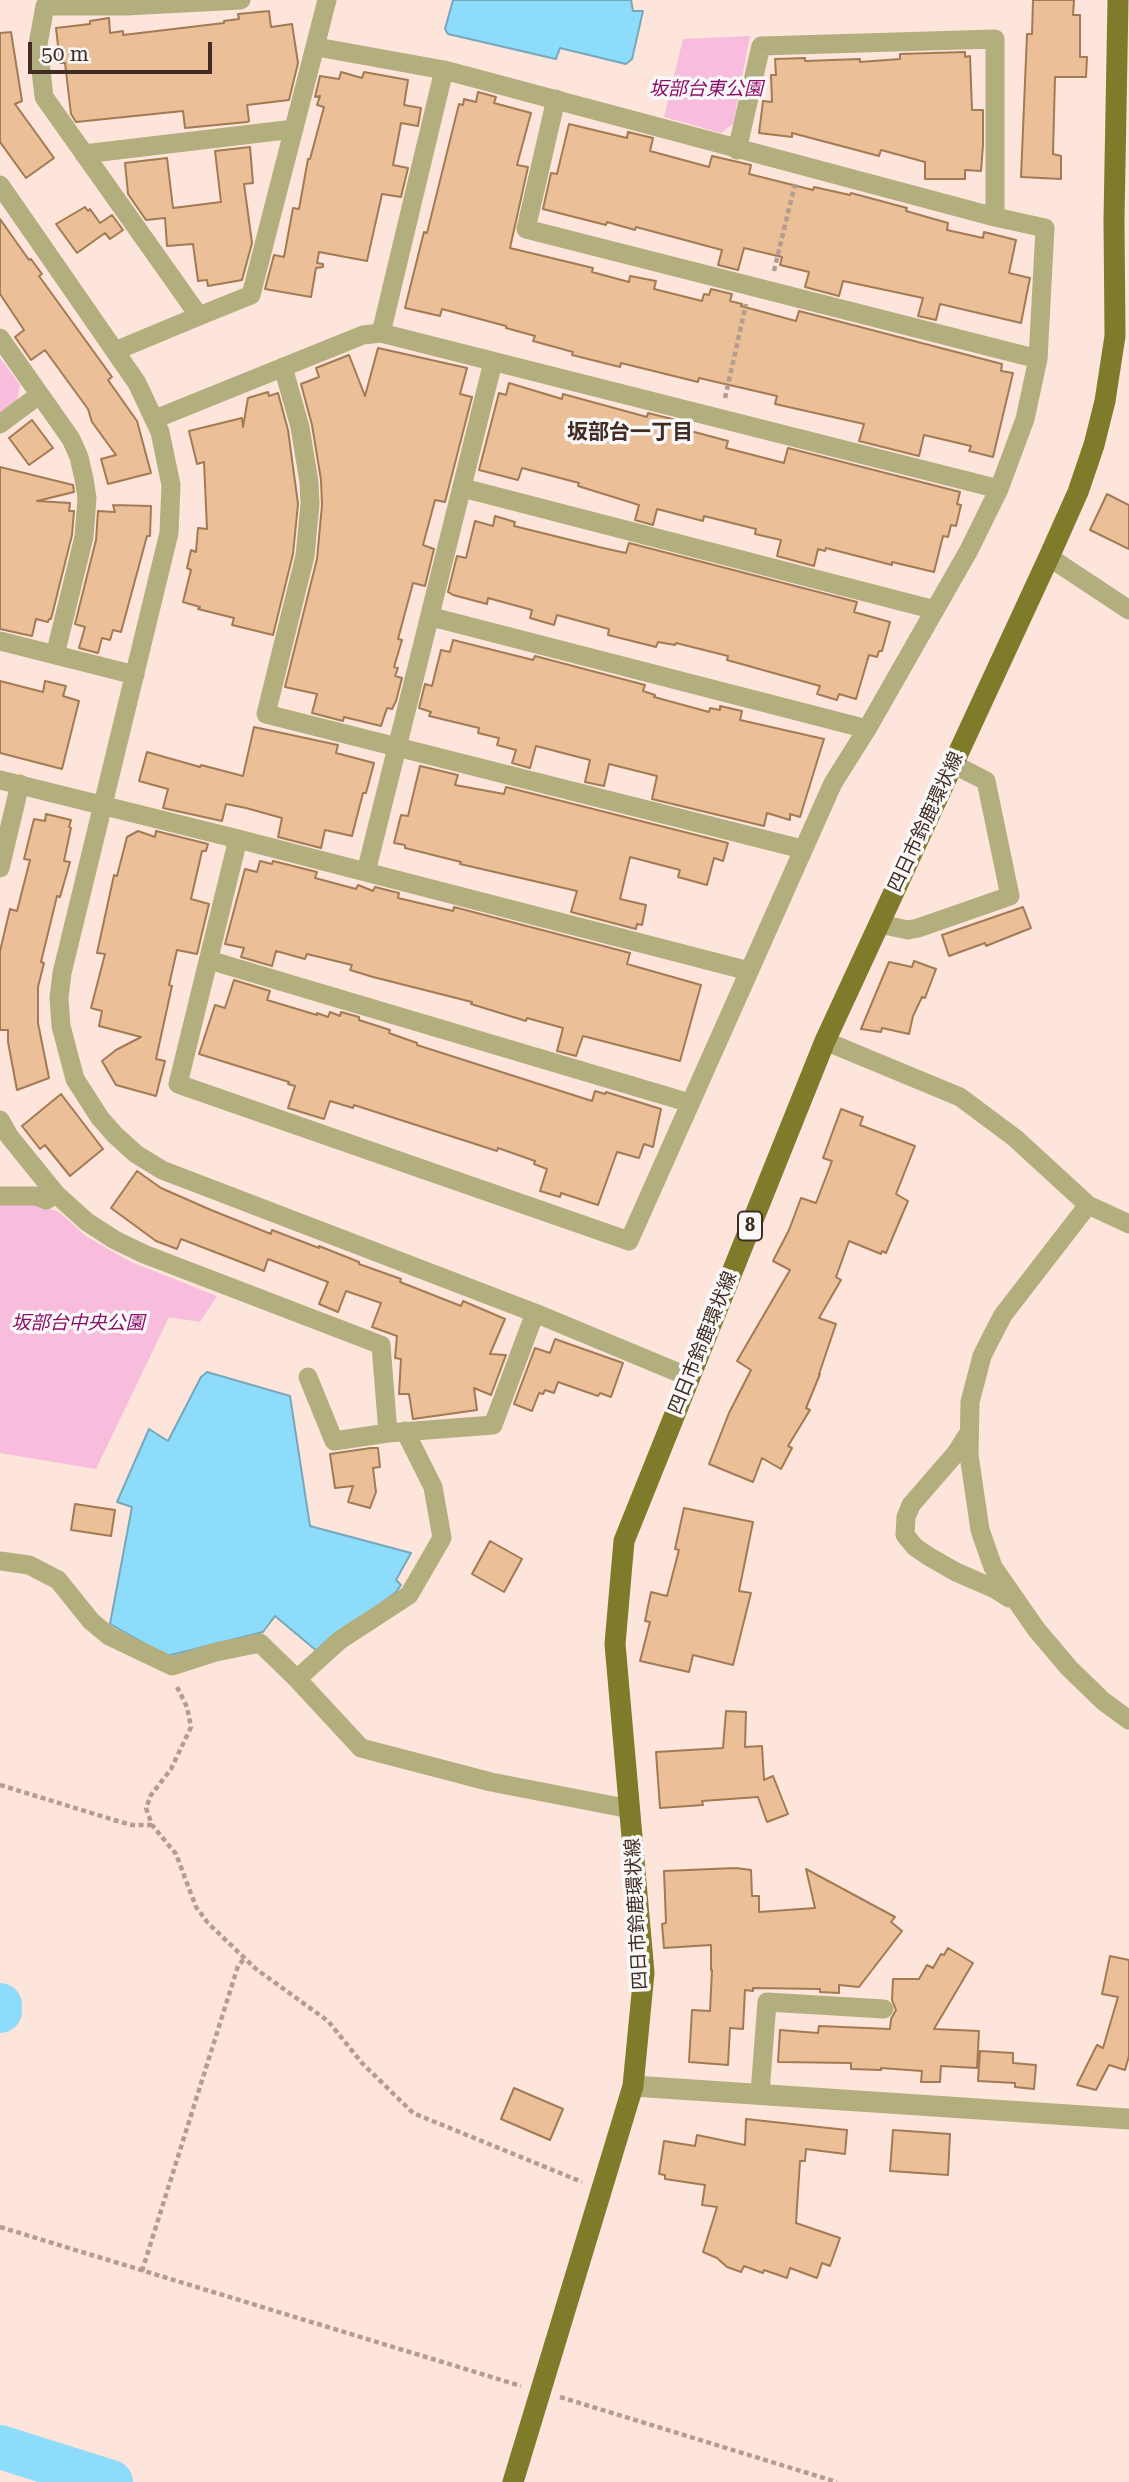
<!DOCTYPE html>
<meta charset="utf-8">
<style>
body{margin:0}
#map{position:relative;width:1129px;height:2482px;overflow:hidden;background:#fde5db;font-family:"Roboto Serif",serif}
canvas{display:block}
.scale{position:absolute;left:28px;top:42px;width:184px;height:32px;box-sizing:border-box;border:4px solid #412b22;border-top:0;padding-left:9px;font-size:21px;line-height:24px;white-space:nowrap;color:#412b22;-webkit-text-stroke:5px #f8f8f8;paint-order:stroke}
</style>
<div id="map">
<canvas width="1129" height="2482"></canvas>
<div class="scale">50 m</div>
</div>
<script>
const ctx = document.querySelector('canvas').getContext('2d');
ctx.lineJoin = 'round';
function fill(path, color) { ctx.fillStyle = color; ctx.fill(path, 'evenodd'); }
const shape = rows => new Path2D(rows.map(r => 'M' + r).join(''));
function trace(path, color, width, dash) { ctx.strokeStyle = color; ctx.lineWidth = width; ctx.lineCap = dash ? 'butt' : 'round'; ctx.setLineDash(dash || []); ctx.stroke(path); }
function write(font, color, halo, rows, align = 'center') {
  ctx.font = font + ' "Roboto Serif","Noto Sans JP",serif'; ctx.lineWidth = 7; ctx.setLineDash([]); ctx.textBaseline = 'middle'; ctx.strokeStyle = halo; ctx.fillStyle = color; for (const [text, x, y, turn = 0] of rows) {
    ctx.save(); ctx.translate(x, y); ctx.rotate((+turn || 0) * Math.PI / 180); ctx.textAlign = isNaN(turn) ? turn : align; if (halo) ctx.strokeText(text, 0, 0); ctx.fillText(text, 0, 0); ctx.restore();
  }
}
fill(shape([
 [750,36,733,124,721,133,664,117,683,39],
 [0,358,20,385,17,401,0,412],
 [0,1204,32,1204,59,1212,87,1237,131,1262,217,1296,200,1322,169,1317,96,1469,0,1453]
]), '#f8bcdd');
const water = shape([
 [453,0,631,0,633,11,643,11,632,59,626,64,560,48,556,59,448,34,445,29,453,0],
 [207,1372,290,1396,310,1526,411,1553,396,1580,401,1585,396,1592,318,1652,275,1616,263,1632,167,1656,110,1624,132,1507,117,1502,149,1429,168,1441,201,1377,207,1372]
]);
fill(water, '#8edcfb');
trace(water, '#77a7ba', 2);
trace(shape([
 [0,2005,0,2011],
 [0,2447,111,2482]
]), '#8edcfb', 44);
const building = shape([
 [1033,0,1074,0,1073,15,1080,15,1080,57,1087,57,1086,77,1055,77,1053,154,1061,156,1061,179,1021,177,1027,34,1032,34,1033,0],
 [269,11,271,27,292,24,298,63,289,100,247,105,249,121,247,122,185,128,183,111,76,122,71,114,65,63,60,63,56,28,90,24,90,21,109,18,110,33,123,31,123,35,224,23,224,21,239,19,238,14,269,11],
 [11,32,22,101,15,104,54,158,26,178,0,142,0,33,11,32],
 [965,52,965,57,970,56,972,110,983,110,983,145,981,171,965,170,965,179,925,179,925,162,881,150,879,156,792,133,792,137,759,133,763,101,772,102,771,75,776,75,775,59,805,58,805,61,860,59,860,62,900,59,900,54,965,52],
 [341,72,362,78,364,72,408,80,404,105,421,108,418,126,401,123,393,165,408,168,401,197,382,194,367,261,319,252,317,263,323,264,323,267,316,268,311,297,265,289,274,255,284,257,293,208,299,209,308,159,310,159,324,107,317,105,320,96,315,97,320,76,339,79,341,72],
 [478,92,496,97,494,103,531,113,517,165,528,167,510,248,593,268,592,272,629,282,630,276,656,281,654,289,702,301,704,294,709,295,711,289,732,294,730,301,742,304,741,306,796,321,799,311,1002,364,1001,371,1013,373,993,457,969,451,971,446,924,435,919,456,859,441,864,424,775,404,777,396,699,378,698,382,621,363,620,367,572,355,573,352,533,341,535,336,506,328,506,326,442,309,440,316,405,308,424,232,427,233,459,104,463,105,464,99,476,102,478,92],
 [569,124,627,138,628,132,653,138,650,151,709,167,712,156,751,165,749,174,813,190,814,187,850,195,851,193,907,208,906,211,948,223,947,230,983,238,984,232,1016,240,1009,273,1030,278,1021,323,940,304,936,320,918,316,923,298,843,281,839,296,805,287,809,272,780,265,782,257,744,248,738,270,718,265,722,250,636,227,635,230,607,222,606,225,543,209,551,173,557,174,569,124],
 [250,147,253,183,244,184,252,243,242,280,208,286,207,280,198,281,193,244,167,246,165,218,146,220,128,194,125,163,167,158,173,208,221,202,215,151,250,147],
 [85,207,88,211,90,209,100,223,112,215,123,230,110,239,105,233,77,253,56,224,85,207],
 [0,219,29,260,31,259,42,274,39,276,112,377,108,380,137,421,151,473,108,484,101,459,116,455,92,422,88,409,45,350,31,360,15,337,24,330,0,294,0,219],
 [378,348,467,368,460,394,472,397,445,502,435,500,423,545,434,549,425,586,413,583,398,639,402,640,394,667,398,668,395,676,402,678,396,701,392,709,387,708,381,726,344,717,343,721,312,713,317,694,285,687,317,559,322,505,321,480,312,425,301,384,319,377,316,368,349,355,365,396,378,348],
 [509,383,562,399,563,394,647,417,648,413,688,423,687,430,728,441,726,448,784,463,788,448,960,492,957,504,961,505,956,526,951,525,948,537,943,536,934,572,892,562,892,565,826,548,825,551,818,549,814,566,777,556,781,540,755,534,756,529,704,516,703,521,657,509,653,525,635,520,639,505,578,486,579,483,522,468,518,480,479,470,499,393,506,395,509,383],
 [268,392,269,396,278,393,288,430,298,504,293,554,273,635,232,625,234,618,198,609,200,607,183,602,191,570,187,568,191,550,196,552,198,528,207,529,204,462,197,464,189,431,242,418,243,427,248,398,268,392],
 [32,420,53,448,29,465,9,438,32,420],
 [0,467,73,485,74,492,37,501,70,503,69,511,74,511,72,535,51,619,49,619,48,622,36,619,32,636,0,629,0,467],
 [1107,494,1129,505,1129,549,1090,530,1107,494],
 [113,505,151,506,150,536,147,536,121,632,113,630,110,640,102,638,98,653,79,648,85,627,75,624,96,540,98,511,115,512,113,505],
 [495,516,515,522,514,526,603,548,626,553,629,543,857,602,854,612,890,622,882,651,879,651,877,657,869,655,856,699,839,694,837,700,817,694,820,686,727,660,728,656,676,643,675,645,658,642,656,647,608,635,609,629,557,615,554,625,530,618,532,610,488,598,487,604,453,595,448,592,457,556,466,558,475,521,493,526,495,516],
 [453,640,533,660,535,656,645,685,643,691,655,695,654,697,709,712,710,708,720,710,720,706,742,711,740,720,824,739,800,817,790,814,790,820,767,813,764,826,652,799,657,776,609,764,604,786,585,782,590,760,536,746,530,768,512,763,516,750,497,745,499,738,478,733,479,728,429,716,431,712,419,708,425,684,432,686,441,650,450,652,453,640],
 [0,681,43,692,45,681,66,686,63,696,79,701,62,769,0,753,0,681],
 [254,727,338,745,336,753,374,763,366,793,363,793,352,836,325,830,321,848,278,837,282,818,246,808,226,804,222,821,163,808,168,789,139,781,147,752,200,767,201,765,243,776,254,727],
 [420,766,458,775,455,785,504,794,506,787,728,843,723,861,714,858,707,885,678,877,680,870,630,857,620,899,646,905,642,925,637,924,636,929,571,912,577,891,460,864,461,862,405,848,405,845,394,843,401,815,408,816,420,766],
 [46,814,71,820,69,827,71,828,64,861,70,862,60,897,57,896,41,962,44,963,38,987,38,1023,49,1078,17,1090,8,1042,8,1030,0,1030,0,951,10,909,17,911,30,860,24,859,34,819,45,821,46,814],
 [138,831,155,837,156,831,208,844,206,851,202,851,191,899,209,904,197,954,177,950,169,985,172,986,156,1059,165,1061,156,1096,116,1085,102,1061,116,1050,141,1037,99,1026,102,1011,91,1008,105,954,97,953,114,875,117,876,127,837,138,831],
 [260,861,272,864,273,861,317,872,315,878,356,889,358,885,373,891,375,887,399,893,398,898,453,911,454,907,630,953,627,964,701,985,680,1061,583,1036,576,1056,557,1051,563,1028,527,1018,526,1021,471,1004,472,1002,373,977,350,970,352,965,307,954,305,959,276,951,272,966,241,957,244,948,225,944,245,869,257,872,260,861],
 [1023,907,1031,928,986,946,985,943,949,956,942,935,1023,907],
 [914,961,936,969,925,998,922,997,913,1016,909,1034,882,1028,881,1032,861,1029,889,962,912,967,914,961],
 [234,980,270,991,267,1000,317,1015,317,1013,328,1017,330,1012,340,1016,341,1012,359,1017,359,1020,390,1030,389,1033,417,1043,417,1045,592,1101,595,1091,605,1094,606,1092,661,1109,653,1147,644,1144,639,1158,617,1152,598,1205,561,1193,560,1197,540,1191,547,1169,534,1164,535,1161,498,1148,497,1151,354,1105,353,1108,330,1101,324,1119,288,1108,295,1086,288,1084,289,1082,199,1054,215,1005,225,1008,234,980],
 [61,1094,103,1149,70,1176,45,1145,40,1149,22,1126,61,1094],
 [841,1109,863,1117,860,1125,915,1146,896,1194,908,1201,886,1253,882,1251,881,1254,849,1241,836,1277,841,1280,819,1318,836,1324,819,1374,820,1374,806,1408,810,1410,788,1446,792,1448,781,1469,762,1458,753,1482,709,1464,729,1413,751,1370,737,1361,790,1270,773,1261,789,1230,801,1198,816,1203,832,1161,823,1158,841,1109],
 [137,1171,161,1188,211,1210,271,1234,272,1230,319,1248,319,1246,359,1262,359,1264,401,1279,400,1282,461,1306,463,1301,505,1319,490,1354,506,1355,491,1395,474,1388,477,1410,413,1419,409,1394,399,1394,401,1359,395,1358,397,1336,372,1327,381,1303,346,1291,338,1312,319,1304,328,1282,268,1259,264,1271,181,1239,177,1249,156,1241,111,1208,137,1171],
 [555,1339,623,1363,611,1397,600,1393,598,1396,558,1382,554,1393,545,1390,543,1394,539,1393,532,1411,514,1404,535,1348,550,1353,555,1339],
 [371,1448,378,1448,380,1467,373,1468,376,1492,370,1508,348,1502,353,1486,335,1488,330,1454,371,1448],
 [75,1504,115,1510,111,1536,71,1530,75,1504],
 [684,1508,753,1522,739,1591,751,1593,733,1665,693,1655,689,1672,640,1661,650,1622,645,1621,651,1592,667,1596,679,1550,675,1549,684,1508],
 [490,1541,522,1559,504,1592,472,1574,490,1541],
 [726,1711,746,1712,745,1747,762,1746,764,1780,773,1776,788,1814,767,1822,758,1797,702,1801,703,1805,660,1808,656,1752,723,1748,726,1711],
 [736,1868,751,1870,752,1896,759,1896,759,1912,815,1908,806,1869,895,1917,891,1922,902,1931,859,1987,839,1985,839,1993,820,1992,820,1989,753,1988,753,1991,745,1990,743,2029,730,2028,728,2065,689,2062,692,2010,710,2011,712,1970,711,1970,711,1945,664,1948,662,1924,666,1923,664,1871,736,1868],
 [948,1948,973,1963,934,2029,979,2031,977,2068,941,2066,940,2082,921,2082,922,2071,881,2068,881,2070,851,2069,851,2063,778,2062,780,2030,818,2033,819,2026,890,2029,891,2019,896,2010,892,2000,893,1979,919,1979,927,1965,933,1968,941,1954,944,1955,948,1948],
 [1110,1956,1129,1960,1129,2056,1125,2070,1109,2065,1096,2090,1077,2085,1097,2045,1103,2048,1118,1997,1102,1994,1110,1956],
 [980,2051,1013,2053,1013,2063,1036,2065,1034,2089,1015,2087,1015,2083,978,2081,980,2051],
 [514,2088,563,2109,550,2140,501,2119,514,2088],
 [746,2119,847,2130,845,2154,806,2149,805,2161,800,2161,796,2223,840,2238,830,2266,822,2263,817,2278,790,2268,787,2278,764,2270,763,2273,744,2266,741,2272,727,2267,717,2258,703,2252,717,2207,702,2205,705,2185,665,2179,665,2175,659,2174,664,2141,695,2146,697,2135,745,2145,746,2119],
 [893,2130,950,2134,948,2175,890,2171,893,2130]
]);
fill(building, '#ebbf97');
trace(building, '#a27a53', 2);
trace(shape([
 [774,271,795,184],
 [725,398,746,304],
 [177,1687,187,1707,191,1727,171,1769,151,1795,146,1808,152,1825,176,1854,196,1907,208,1923,256,1969,328,2021,362,2063,413,2113,582,2182],
 [0,1785,114,1820,132,1825,152,1825],
 [0,2227,521,2386],
 [142,2271,238,1966,244,1959],
 [560,2397,837,2482]
]), '#b39c92', 4.5, [5, 3.5]);
trace(shape([
 [241,0,126,6,45,6,38,44,44,97,199,316,251,295,327,0],
 [317,47,444,70],
 [556,99,526,229,1038,359],
 [737,150,761,46,995,39,995,217],
 [84,154,294,129],
 [0,185,137,383,160,432,171,485,169,533,62,973,59,998,61,1026,75,1079,100,1118,115,1135,136,1154,162,1170,535,1313,689,1377],
 [0,338,71,439,79,457,84,479,87,498,84,537,55,655],
 [115,351,199,316],
 [283,367,300,427,309,482,310,504,305,556,266,714,802,849],
 [155,419,363,335,381,333,999,489],
 [0,424,39,395],
 [463,488,935,610],
 [1049,557,1129,610],
 [432,617,867,729],
 [0,641,135,675],
 [0,780,238,839,749,971],
 [238,839,178,1084,629,1241,833,783,867,729,969,550,999,489,1025,419,1038,359,1045,228,995,217,444,70,381,333],
 [0,868,20,784],
 [366,872,493,362],
 [879,924,908,930,918,928,1010,896,986,781,953,764],
 [209,960,690,1103],
 [825,1041,960,1097,1015,1138,1088,1205,1129,1224],
 [0,1120,9,1136,56,1194,87,1222,115,1240,144,1254,381,1345,388,1433,493,1425,535,1313],
 [0,1196,36,1196,46,1200,56,1194],
 [1088,1205,1003,1315,991,1338,982,1356,970,1402,969,1455,980,1530,993,1567,1036,1629,1069,1668,1103,1701,1129,1720],
 [308,1377,334,1441,388,1433],
 [968,1434,956,1453,911,1505,906,1517,905,1535,915,1547,928,1556,956,1572,995,1589,1009,1598],
 [0,1561,29,1565,58,1580,91,1621,109,1636,172,1666,216,1652,260,1643,297,1679,361,1748,491,1782,630,1809],
 [297,1679,340,1640,409,1595,442,1538,433,1487,405,1431],
 [760,2093,767,2002,884,2009]
]), '#b2ae7e', 19);
trace(shape([
 [633,2086,1129,2119]
]), '#b2ae7e', 21);
trace(shape([
 [513,2482,633,2086,644,1973,615,1644,624,1541,825,1041,1049,557,1078,492,1094,445,1105,401,1115,336,1114,220,1118,0]
]), '#807a2b', 21);
for (const [x, y, w] of [
 [750,1226,24]
]) { const box = new Path2D(); box.roundRect(x - w / 2, y - 14.5, w, 29, 5); ctx.fillStyle = '#f8f8f8'; ctx.fill(box); trace(box, '#412b22', 2); }
write('bold 18px', '#412b22', null, [
 ["8",750,1226]
]);
write('italic 19px', '#8e0e68', '#f8f8f8', [
 ["坂部台東公園",706,89],
 ["坂部台中央公園",78,1323]
]);
write('19px', '#412b22', '#f8f8f8', [
 ["四日市鈴鹿環状線",926,822,-65],
 ["四日市鈴鹿環状線",703,1343,-68],
 ["四日市鈴鹿環状線",637,1914,-93]
]);
write('bold 21px', '#412b22', '#f8f8f8', [
 ["坂部台一丁目",630,433]
]);
</script>
